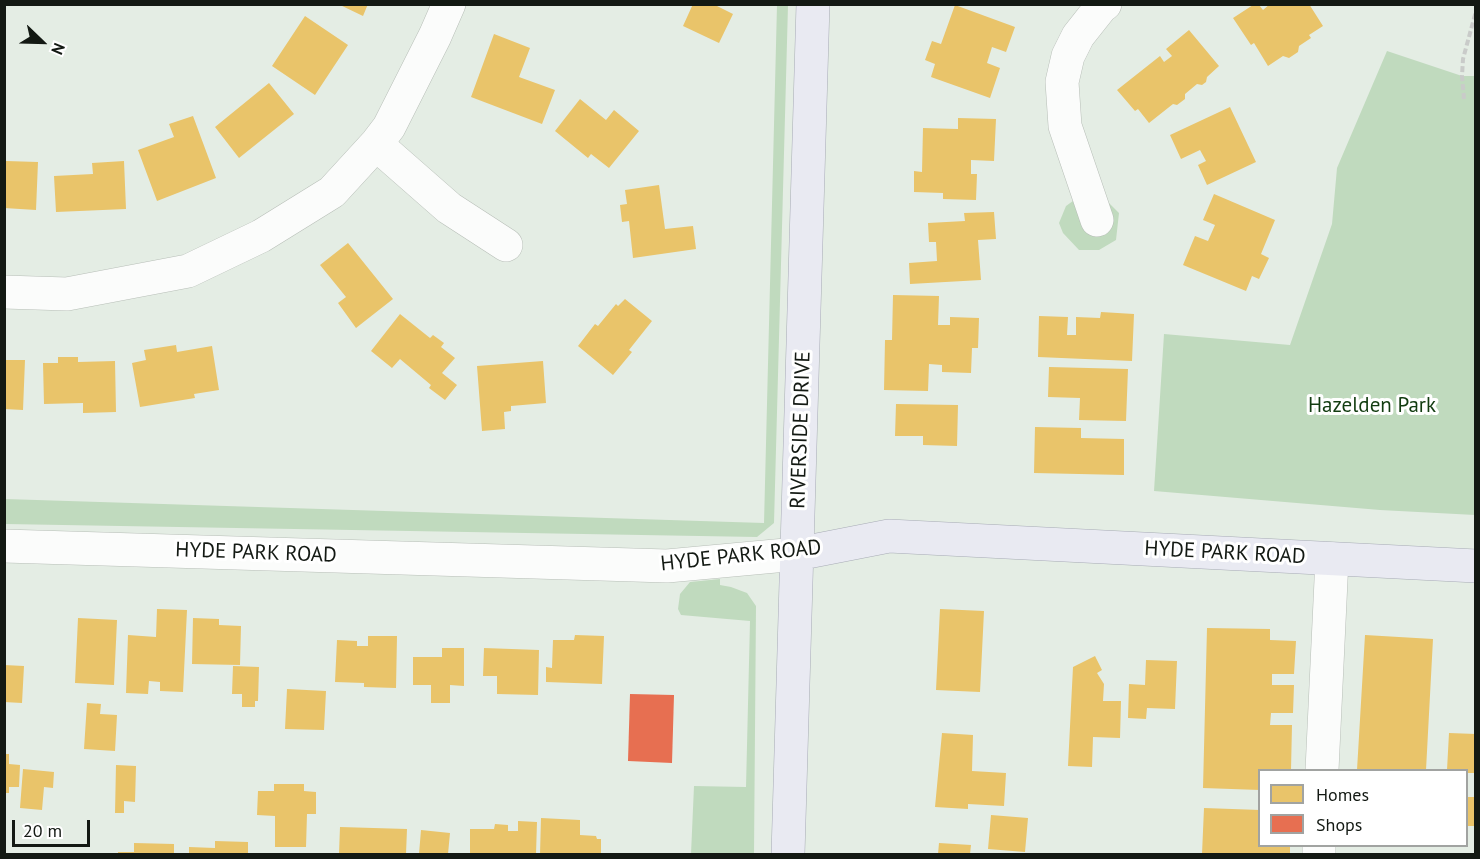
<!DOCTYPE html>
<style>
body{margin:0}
#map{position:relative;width:1480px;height:859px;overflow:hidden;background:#e4ede4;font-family:"PT Sans",sans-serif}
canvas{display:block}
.frame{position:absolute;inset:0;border:6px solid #131913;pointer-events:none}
.legend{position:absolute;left:1258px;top:769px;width:210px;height:78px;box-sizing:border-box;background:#fff;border:2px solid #a1a3a1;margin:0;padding:8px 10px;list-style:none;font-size:18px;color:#131913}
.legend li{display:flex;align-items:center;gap:12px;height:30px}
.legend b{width:30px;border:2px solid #a1a3a1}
.north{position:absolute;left:12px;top:12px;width:60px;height:60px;-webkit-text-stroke:4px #fff;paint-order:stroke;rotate:113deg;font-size:16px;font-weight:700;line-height:24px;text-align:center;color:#131913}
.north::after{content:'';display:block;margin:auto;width:21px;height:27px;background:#131913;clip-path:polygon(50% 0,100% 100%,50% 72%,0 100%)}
.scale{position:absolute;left:12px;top:820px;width:78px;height:27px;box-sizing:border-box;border:3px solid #131913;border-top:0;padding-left:8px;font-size:18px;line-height:21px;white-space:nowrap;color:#131913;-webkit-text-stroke:4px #fff;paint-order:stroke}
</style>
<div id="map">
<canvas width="1480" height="859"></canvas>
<div class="frame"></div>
<ul class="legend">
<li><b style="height:16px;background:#e9c46a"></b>Homes</li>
<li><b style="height:16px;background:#e76f51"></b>Shops</li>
</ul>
<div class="north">N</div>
<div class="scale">20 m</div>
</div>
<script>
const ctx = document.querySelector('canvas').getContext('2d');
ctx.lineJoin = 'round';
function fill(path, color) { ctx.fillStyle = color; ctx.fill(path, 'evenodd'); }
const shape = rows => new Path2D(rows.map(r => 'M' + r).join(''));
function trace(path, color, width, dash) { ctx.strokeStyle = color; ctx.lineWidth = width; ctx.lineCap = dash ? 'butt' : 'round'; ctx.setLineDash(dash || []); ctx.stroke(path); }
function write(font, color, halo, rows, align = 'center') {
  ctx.font = font + ' "PT Sans",sans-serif'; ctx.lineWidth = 6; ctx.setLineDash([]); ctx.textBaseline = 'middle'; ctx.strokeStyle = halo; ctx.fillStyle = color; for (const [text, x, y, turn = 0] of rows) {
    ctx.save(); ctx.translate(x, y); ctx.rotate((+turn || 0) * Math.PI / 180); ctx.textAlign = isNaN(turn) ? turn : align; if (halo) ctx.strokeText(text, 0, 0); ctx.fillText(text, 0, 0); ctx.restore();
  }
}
fill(shape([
 [777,5,788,5,774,523,757,537,5,524,5,499,764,523],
 [1387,51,1462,76,1475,76,1475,515,1380,510,1154,491,1164,334,1290,345,1332,224,1337,168],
 [1084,193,1105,199,1119,213,1116,240,1099,250,1079,250,1063,233,1059,223,1066,206],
 [720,579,720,585,731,587,747,593,756,606,754,854,691,854,694,786,746,787,750,621,681,615,678,609,680,594,690,582]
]), '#c0dabe');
fill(shape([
 [338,4,368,4,363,16],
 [693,4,713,4,733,14,719,43,683,26],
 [1270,4,1309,4,1323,26,1309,35,1311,38,1299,46,1298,52,1289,58,1283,56,1268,66,1254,43,1251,45,1233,18,1253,5,1259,5,1263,10],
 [955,5,1015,27,1006,52,992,47,987,63,1000,68,990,98,931,77,935,64,925,60,932,41,941,44],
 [305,16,348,45,315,95,272,66],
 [1189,30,1219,66,1207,77,1206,82,1202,85,1197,84,1185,94,1185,99,1177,105,1173,104,1149,123,1138,109,1135,111,1117,90,1160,56,1164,62,1172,56,1166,49],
 [494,34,530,48,519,77,555,90,542,124,471,97],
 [269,83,294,114,239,158,215,127],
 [580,99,606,120,614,110,639,131,609,168,591,154,588,158,555,131],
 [1230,107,1256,162,1207,185,1198,165,1206,161,1200,150,1181,159,1170,135],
 [193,116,216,178,157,201,138,150,174,137,169,124],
 [958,118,996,119,994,161,971,160,971,174,977,174,976,200,943,199,943,193,914,192,914,171,922,172,923,128,958,129],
 [6,161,38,162,36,210,4,208],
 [124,161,126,209,56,212,54,176,93,174,92,163],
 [659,185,665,229,693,226,696,249,633,258,629,221,622,222,620,205,627,204,625,190],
 [1214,194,1275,220,1261,254,1269,258,1259,279,1252,276,1246,291,1183,265,1195,236,1208,241,1215,225,1203,220],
 [994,212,996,239,978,240,981,280,910,284,909,263,937,261,936,242,929,242,928,223,965,221,964,213],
 [348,243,393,299,356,328,338,303,346,297,320,265],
 [893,295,939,296,938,325,950,325,950,317,979,318,978,348,972,348,971,373,942,372,942,365,929,364,928,391,884,390,885,340,892,340],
 [625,299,652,321,629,350,632,352,613,375,578,346,595,324,598,326,616,304,618,306],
 [1101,312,1134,314,1132,361,1038,357,1039,316,1068,317,1067,335,1076,335,1076,317,1100,318],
 [400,314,430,338,433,335,444,343,441,347,455,358,442,373,457,385,445,400,429,388,431,385,400,359,392,368,371,351],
 [176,345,177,352,212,346,219,390,194,394,195,398,140,407,132,363,146,360,144,350],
 [58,357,78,357,78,362,115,361,116,412,83,413,83,403,44,404,43,363,58,363],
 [4,360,25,360,23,410,4,409],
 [543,361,546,403,511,406,511,411,504,412,505,429,482,431,477,366],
 [1049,367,1128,369,1126,421,1079,420,1080,398,1048,397],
 [896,404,958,405,957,446,923,445,923,436,895,436],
 [1035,427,1081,428,1081,438,1124,439,1124,475,1034,473],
 [157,609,187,610,183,692,160,691,160,682,149,681,148,694,126,693,128,635,156,637],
 [940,609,984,611,980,692,936,690],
 [78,618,117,620,114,685,75,683],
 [193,618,219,619,219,625,241,626,240,665,192,664],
 [1207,628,1270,629,1270,640,1296,641,1294,674,1272,674,1272,685,1294,685,1293,713,1271,713,1270,725,1292,725,1291,770,1260,770,1260,790,1203,788],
 [575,635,604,636,602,684,546,682,546,667,552,668,553,640,574,640],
 [1365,635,1433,639,1426,770,1357,770],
 [368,636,397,636,396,688,364,687,364,683,335,682,337,640,357,641,357,646,368,646],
 [442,648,464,648,464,686,450,685,450,703,431,703,431,685,413,685,413,657,442,657],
 [484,648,539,650,538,695,497,694,497,676,483,676],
 [1095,656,1102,670,1097,673,1104,684,1103,701,1121,701,1120,738,1093,737,1092,767,1068,766,1073,667],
 [1146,660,1177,661,1175,709,1147,708,1146,719,1128,718,1129,684,1145,685],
 [4,665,24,666,22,703,4,702],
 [233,666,259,667,258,701,255,701,255,707,242,707,242,694,232,694],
 [287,689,326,691,324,730,285,729],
 [87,703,101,704,100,714,117,715,115,751,84,749],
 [942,733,973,735,972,771,1006,773,1004,806,968,804,968,809,935,807],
 [1449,733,1476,734,1476,773,1466,773,1466,770,1447,770],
 [4,754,9,754,9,764,20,765,19,787,9,787,9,793,4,793],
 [116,765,136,766,135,802,124,801,124,813,115,813],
 [23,769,54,772,53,788,44,787,42,810,20,808],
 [274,784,304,784,304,791,316,792,316,814,307,814,306,847,275,847,275,816,257,815,258,791,274,791],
 [1466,797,1476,797,1476,826,1466,826],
 [1204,808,1260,810,1260,846,1290,846,1290,854,1264,853,1264,854,1202,854],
 [991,815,1028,818,1025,852,988,849],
 [541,818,580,820,580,835,596,836,597,839,601,839,601,853,595,853,595,854,540,854],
 [518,821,537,822,536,854,470,854,470,829,494,829,495,824,508,825,508,831,518,831],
 [340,827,407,829,406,854,339,854],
 [421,830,450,833,448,854,419,854],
 [215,841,248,842,248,854,189,854,189,847,215,848],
 [134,843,174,844,174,854,118,854,118,852,134,852],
 [939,843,971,845,970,854,938,854]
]), '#e9c46a');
fill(shape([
 [630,694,674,695,672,763,628,761]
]), '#e76f51');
const minor = shape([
 [376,144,449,208,506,245],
 [1097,220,1065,126,1062,82,1068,56,1078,36,1101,7,1105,4],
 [4,292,67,294,188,271,261,236,332,192,376,144,389,127,435,36,449,4],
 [4,546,667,566,797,554],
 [1322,770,1332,559],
 [1319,854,1319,846]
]);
const major = shape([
 [797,554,889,536,1476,566],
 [788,854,813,4]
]);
trace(minor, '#b7beb7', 34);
trace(major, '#a7abb5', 34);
trace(shape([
 [1464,99,1462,76,1463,59,1476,11]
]), '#c9cbc9', 4, [6, 3]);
trace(minor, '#fbfcfb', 33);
trace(major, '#e9eaf2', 33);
write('21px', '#123c10', '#fff', [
 ["Hazelden Park",1372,406]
]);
write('21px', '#131913', '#fff', [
 ["RIVERSIDE DRIVE",801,430,-88],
 ["HYDE PARK ROAD",256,553,2],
 ["HYDE PARK ROAD",1225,553,3],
 ["HYDE PARK ROAD",741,556,-6]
]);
</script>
